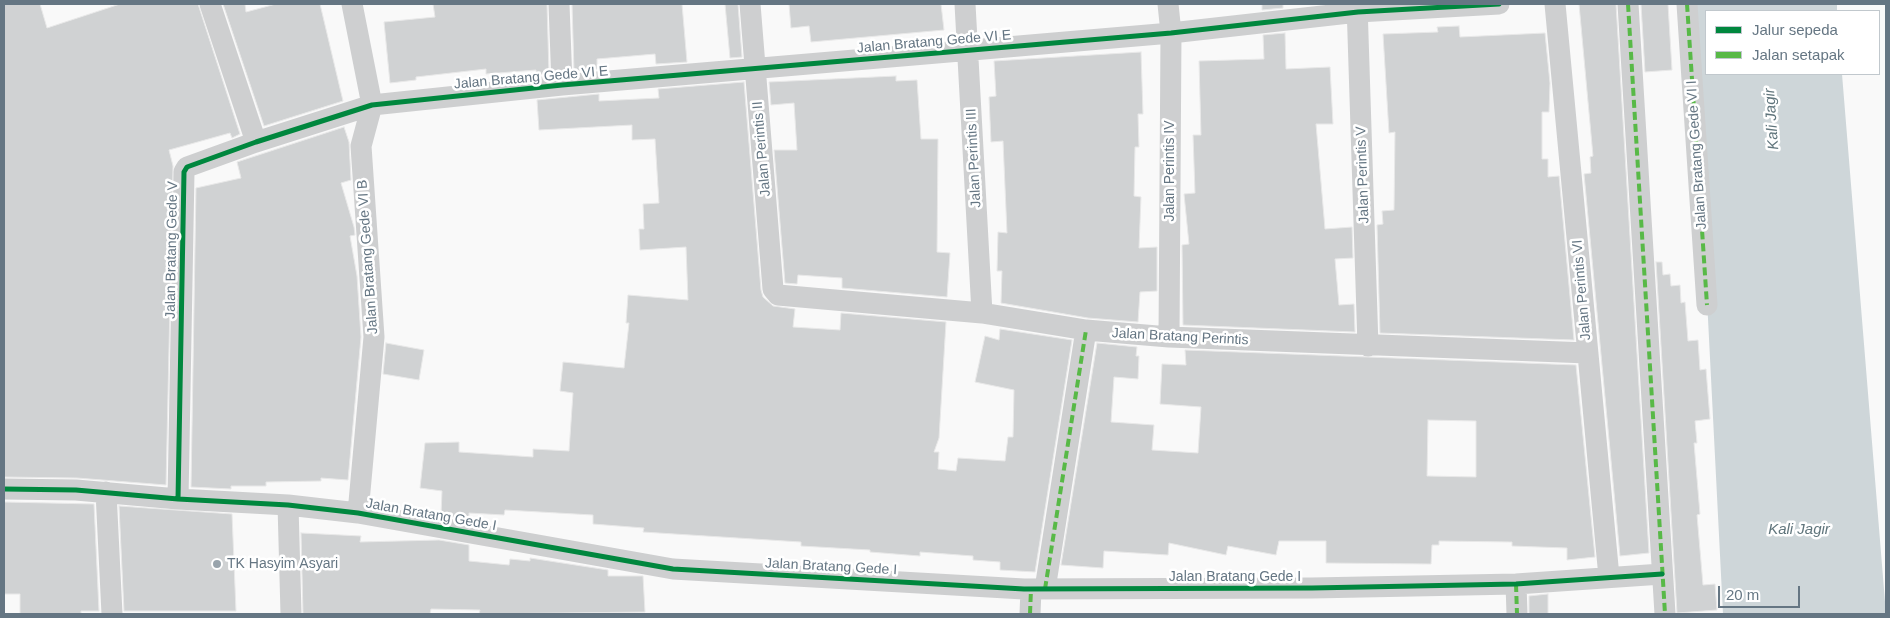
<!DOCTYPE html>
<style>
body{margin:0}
#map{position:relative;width:1890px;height:618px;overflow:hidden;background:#f9f9f9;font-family:Arial,sans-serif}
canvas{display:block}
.frame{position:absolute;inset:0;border:5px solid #657683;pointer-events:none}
.legend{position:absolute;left:1705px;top:10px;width:175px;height:65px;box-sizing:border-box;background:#fff;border:1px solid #c1c8cd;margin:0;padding:6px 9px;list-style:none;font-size:15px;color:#657683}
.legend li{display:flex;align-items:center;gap:10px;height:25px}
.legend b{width:25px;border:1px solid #c1c8cd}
.scale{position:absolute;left:1718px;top:586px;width:82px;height:22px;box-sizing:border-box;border:2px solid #657683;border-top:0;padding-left:6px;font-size:15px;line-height:18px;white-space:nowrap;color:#657683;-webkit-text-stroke:4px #fff;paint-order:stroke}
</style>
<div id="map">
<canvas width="1890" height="618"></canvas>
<div class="frame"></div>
<ul class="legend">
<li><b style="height:6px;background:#00873e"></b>Jalur sepeda</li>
<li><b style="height:6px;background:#58b947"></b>Jalan setapak</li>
</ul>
<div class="scale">20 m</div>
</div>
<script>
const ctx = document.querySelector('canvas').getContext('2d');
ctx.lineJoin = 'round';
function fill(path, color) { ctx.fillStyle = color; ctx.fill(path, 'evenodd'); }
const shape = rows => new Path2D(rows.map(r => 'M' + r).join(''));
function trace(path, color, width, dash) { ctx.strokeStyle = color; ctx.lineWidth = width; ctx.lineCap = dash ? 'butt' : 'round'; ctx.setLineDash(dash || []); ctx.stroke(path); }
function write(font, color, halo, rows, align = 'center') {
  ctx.font = font + ' Arial,sans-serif'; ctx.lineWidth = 5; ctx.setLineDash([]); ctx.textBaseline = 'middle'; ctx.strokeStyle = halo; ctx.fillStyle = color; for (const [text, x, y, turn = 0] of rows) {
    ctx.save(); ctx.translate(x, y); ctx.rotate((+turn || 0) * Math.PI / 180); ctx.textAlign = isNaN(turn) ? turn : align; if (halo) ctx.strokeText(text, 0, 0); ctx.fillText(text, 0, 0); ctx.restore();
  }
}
fill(shape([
 [1692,4,1837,4,1837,11,1706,11,1706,74,1842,74,1886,614,1723,614]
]), '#ced6d9');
const building = shape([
 [4,4,40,4,47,28,120,4,198,4,240,134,232,138,230,133,169,150,173,166,166,485,77,478,4,477,4,4],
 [223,4,245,4,246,12,276,4,320,4,343,101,264,126,223,4],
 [433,4,547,4,549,74,536,75,536,70,486,74,486,69,416,77,416,80,390,83,384,22,435,17,433,4],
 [572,4,682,4,687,62,656,64,655,54,597,59,597,69,574,71,572,4],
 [725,4,738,4,742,57,730,58,725,4],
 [789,4,941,4,944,30,811,42,809,26,791,28,789,4],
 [1262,4,1283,4,1283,8,1262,10,1262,4],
 [1579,4,1616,4,1649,553,1620,556,1584,174,1591,173,1590,157,1593,156,1579,4],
 [1641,4,1668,4,1672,70,1645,72,1641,4],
 [1459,26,1460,37,1545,33,1550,83,1549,112,1542,112,1542,159,1548,159,1548,177,1559,176,1574,340,1380,333,1377,225,1383,224,1382,211,1394,210,1395,132,1389,133,1383,34,1438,32,1437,27,1459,26],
 [1285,33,1286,69,1330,67,1333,124,1316,124,1325,229,1352,227,1353,258,1335,259,1339,305,1354,304,1355,332,1183,325,1182,245,1189,244,1184,194,1195,193,1193,135,1201,135,1199,61,1264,59,1263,35,1285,33],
 [1141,52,1143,114,1138,114,1139,147,1135,147,1134,196,1141,197,1139,248,1157,247,1157,291,1140,292,1138,322,1088,318,1001,303,1002,271,997,271,998,232,1007,233,1003,141,991,142,989,97,996,96,994,61,1141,52],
 [896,76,896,81,917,80,921,139,938,139,937,252,950,253,947,297,842,288,842,278,798,275,797,284,785,283,774,150,797,150,794,103,771,105,769,82,896,76],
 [744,82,761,290,763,297,773,306,795,309,793,327,840,330,841,313,946,322,939,438,934,452,939,452,938,469,956,471,958,458,1005,461,1008,437,1013,437,1014,390,975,382,985,336,999,340,1000,329,1072,340,1035,572,1000,570,1000,562,973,560,973,556,920,552,920,556,870,552,870,550,801,546,801,542,643,532,644,528,593,524,593,515,505,510,504,515,469,513,469,520,441,515,442,491,420,488,425,443,459,442,459,452,533,457,533,449,569,451,573,393,560,391,563,362,624,368,629,323,626,323,628,295,688,300,686,247,640,250,639,229,644,229,643,204,659,203,655,139,632,140,632,125,539,130,537,100,599,94,599,101,659,98,658,89,744,82],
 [344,127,349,142,351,180,341,183,354,227,355,235,350,236,357,276,361,337,348,480,321,478,321,481,266,482,266,486,231,486,231,489,191,487,196,188,241,178,237,162,344,127],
 [1656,262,1662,262,1663,275,1670,274,1671,286,1680,285,1681,303,1685,302,1688,341,1698,340,1700,370,1706,369,1710,419,1695,421,1697,443,1694,443,1700,514,1697,515,1703,585,1715,584,1717,610,1677,613,1656,262],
 [386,343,424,350,419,380,383,374,386,343],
 [1097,343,1137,347,1136,356,1139,356,1138,379,1114,377,1111,422,1154,425,1152,450,1198,453,1201,407,1160,404,1162,364,1186,365,1185,350,1576,365,1595,557,1567,560,1567,548,1512,546,1512,542,1439,541,1439,545,1432,545,1431,564,1326,563,1326,541,1279,541,1276,555,1228,546,1226,555,1169,543,1168,555,1104,551,1103,568,1061,565,1097,343],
 [1428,420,1476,421,1476,477,1427,476,1428,420],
 [4,502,94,504,99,611,81,611,81,614,20,614,20,594,4,594,4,502],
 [119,506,232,514,236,611,124,611,119,506],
 [301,533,361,536,360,542,439,540,469,545,469,561,509,565,510,559,530,561,530,558,608,570,608,576,643,576,645,612,479,614,480,610,431,609,430,614,303,614,301,533],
 [1548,594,1548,614,1529,614,1529,596,1548,594]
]);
fill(building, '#d0d2d3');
trace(building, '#e8e8e8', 1);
trace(shape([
 [210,4,256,142],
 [352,4,372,105,361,146,374,337,358,513],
 [559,4,562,85],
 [750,4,773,289,778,295,982,313,1086,330,1169,337,1588,353],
 [965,4,982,313],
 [1168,4,1171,33,1169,337],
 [1357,4,1368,346],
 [1555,4,1609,577],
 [1628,4,1665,614],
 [1687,4,1707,305],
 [4,489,76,490,178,499,288,505,358,513,673,569,1024,589,1312,588,1516,584,1662,574],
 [106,492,112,614],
 [178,499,184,172,187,167,256,142,372,105,562,85,1171,33,1358,12,1499,4],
 [288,505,291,614],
 [1516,584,1517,614],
 [1045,589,1086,330],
 [1030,614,1031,589]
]), '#cecfd0', 21);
trace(shape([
 [1628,4,1665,614],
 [1687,4,1707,305],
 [1516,584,1517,614],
 [1045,589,1086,330],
 [1030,614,1031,589]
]), '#58b947', 4, [8, 4]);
trace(shape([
 [4,489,76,490,178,499,288,505,358,513,673,569,1024,589,1312,588,1516,584,1662,574],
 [178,499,184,172,187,167,256,142,372,105,562,85,1171,33,1358,12,1499,4]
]), '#00873e', 5);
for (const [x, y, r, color] of [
 [217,564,5,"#99a4ac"]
]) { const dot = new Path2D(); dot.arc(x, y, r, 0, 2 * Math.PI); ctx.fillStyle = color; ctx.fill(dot); trace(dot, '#fff', 2); }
write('14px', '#657683', '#fff', [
 ["Jalan Bratang Gede VI E",934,42,-5],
 ["Jalan Bratang Gede VI E",531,78,-5],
 ["Jalan Perintis II",762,149,-95],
 ["Jalan Bratang Gede VI I",1697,155,-94],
 ["Jalan Perintis III",974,158,-93],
 ["Jalan Perintis IV",1170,171,-90],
 ["Jalan Perintis V",1363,175,-92],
 ["Jalan Bratang Gede V",172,250,-89],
 ["Jalan Bratang Gede VI B",368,257,-94],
 ["Jalan Perintis VI",1582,290,-95],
 ["Jalan Bratang Perintis",1180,337,3],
 ["Jalan Bratang Gede I",431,515,10],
 ["Jalan Bratang Gede I",831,567,3],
 ["Jalan Bratang Gede I",1235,577]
]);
write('14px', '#657683', '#fff', [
 ["TK Hasyim Asyari",227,564]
], 'left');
write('italic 15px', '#60757c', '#fff', [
 ["Kali Jagir",1772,119,-94],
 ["Kali Jagir",1799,530]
]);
</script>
